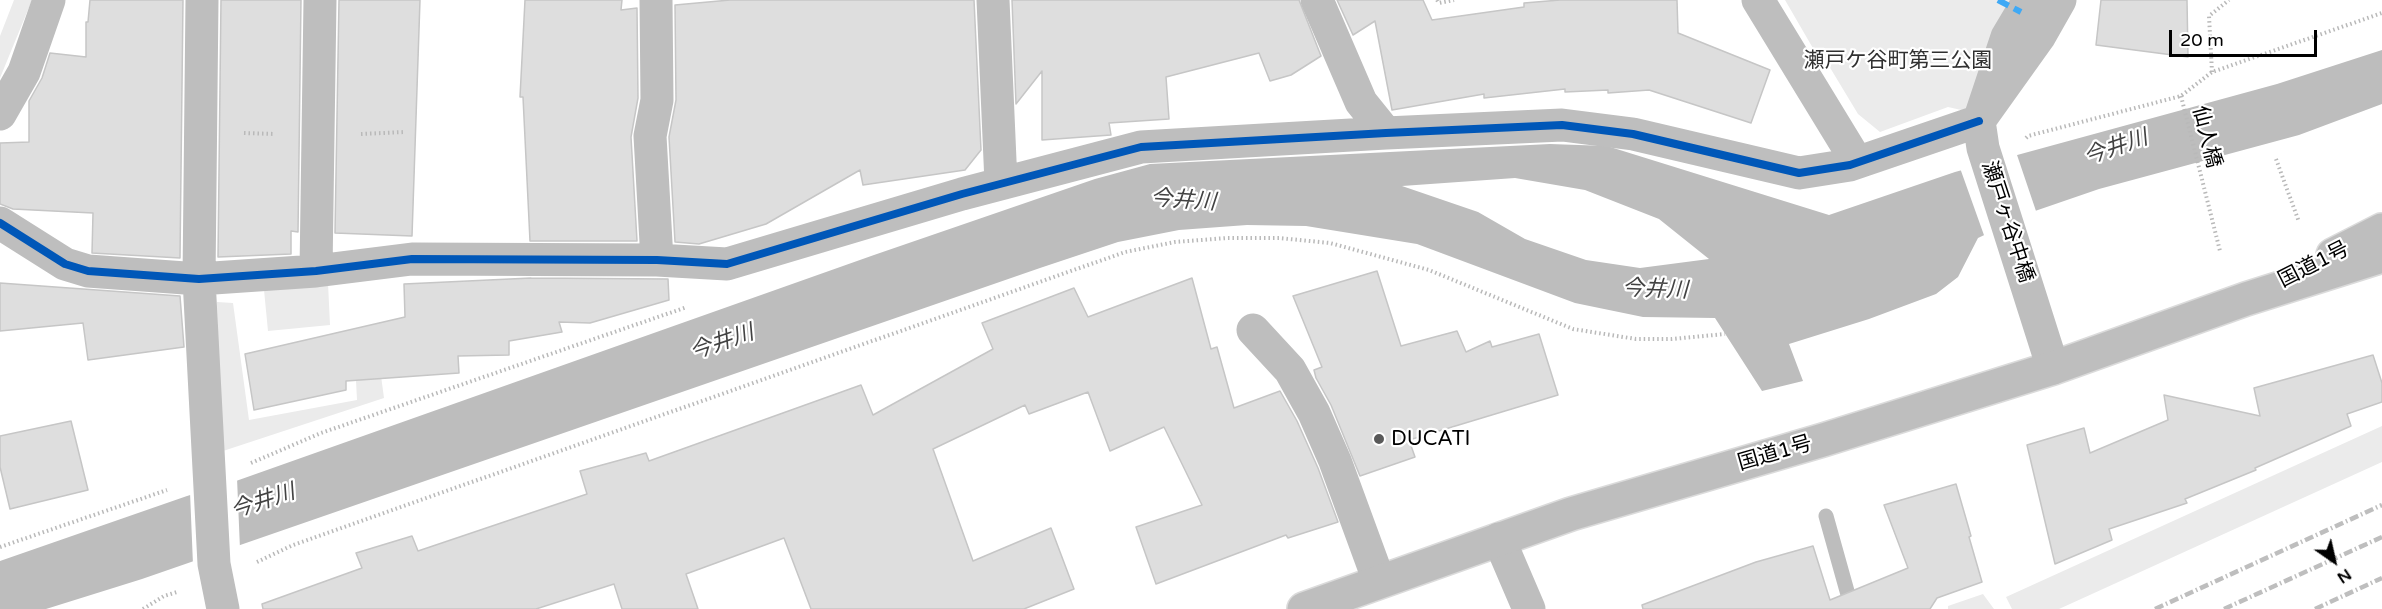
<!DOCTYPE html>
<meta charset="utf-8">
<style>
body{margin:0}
#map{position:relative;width:2382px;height:609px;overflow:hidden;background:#fff;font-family:"Varela Round",sans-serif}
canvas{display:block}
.north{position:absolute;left:2304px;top:531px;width:60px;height:60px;-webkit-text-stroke:4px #fff;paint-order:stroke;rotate:146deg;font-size:16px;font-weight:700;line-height:24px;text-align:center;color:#000}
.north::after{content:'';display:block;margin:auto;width:21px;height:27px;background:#000;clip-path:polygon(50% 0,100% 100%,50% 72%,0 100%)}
.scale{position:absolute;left:2169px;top:30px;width:148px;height:27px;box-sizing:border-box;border:3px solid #000;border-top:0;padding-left:8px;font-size:18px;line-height:21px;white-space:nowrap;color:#000;-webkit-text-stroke:4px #fff;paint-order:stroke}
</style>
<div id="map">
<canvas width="2382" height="609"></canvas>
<div class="north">N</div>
<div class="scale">20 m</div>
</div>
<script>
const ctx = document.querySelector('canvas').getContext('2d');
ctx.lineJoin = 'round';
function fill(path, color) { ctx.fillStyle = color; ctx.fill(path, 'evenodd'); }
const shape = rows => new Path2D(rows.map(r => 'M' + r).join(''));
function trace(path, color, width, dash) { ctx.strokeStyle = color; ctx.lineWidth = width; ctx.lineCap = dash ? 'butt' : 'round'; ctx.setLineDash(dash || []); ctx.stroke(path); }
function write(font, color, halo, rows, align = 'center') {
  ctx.font = font + ' "Varela Round","Noto Sans JP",sans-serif'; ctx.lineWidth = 4.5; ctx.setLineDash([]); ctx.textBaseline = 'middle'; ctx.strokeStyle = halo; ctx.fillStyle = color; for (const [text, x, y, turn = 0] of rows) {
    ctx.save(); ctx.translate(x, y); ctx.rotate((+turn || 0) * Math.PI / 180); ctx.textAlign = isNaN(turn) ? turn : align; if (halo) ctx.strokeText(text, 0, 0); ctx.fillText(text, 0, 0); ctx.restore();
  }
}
fill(shape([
 [14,0,32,0,0,78,0,36],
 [1785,0,2014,0,1970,112,1948,107,1880,132,1858,114,1820,51,1814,50],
 [328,283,330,325,268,331,264,290],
 [217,302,233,303,249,420,357,400,354,342,376,339,384,398,220,452],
 [2382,426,2382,462,2059,609,2012,609,2006,597],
 [1983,594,1994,609,1948,609,1948,606]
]), '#ebebeb');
fill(shape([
 [2382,50,2382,104,2299,135,2099,189,2035,211,1978,238,1958,277,1936,294,1869,319,1789,344,1803,381,1762,391,1715,318,1643,317,1575,303,1417,244,1306,226,1247,225,1179,230,1118,242,1040,268,142,579,46,609,0,609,0,561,187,496,236,481,874,255,1095,179,1150,164,1550,144,1607,146,1829,215,1955,172,2277,84],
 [1515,178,1585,190,1659,219,1709,259,1640,268,1586,260,1525,239,1478,212,1402,186]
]), '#bdbdbd');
fill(shape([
 [2016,152,2037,214,1985,238,1960,168],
 [237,478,240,549,193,565,190,492]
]), '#fff');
trace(shape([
 [1826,516,1852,609]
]), '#bdbdbd', 15);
const building = shape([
 [90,0,183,0,180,258,92,253,93,213,13,209,0,204,0,143,29,142,29,101,42,78,50,53,86,57,86,22,88,22,90,0],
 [221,0,301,0,298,232,291,231,291,254,218,257,221,0],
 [339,0,420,0,412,236,335,233,339,0],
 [525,0,622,0,621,10,637,8,638,98,631,137,637,241,530,241,523,97,520,97,525,0],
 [730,0,974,0,981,150,965,170,863,185,860,170,766,224,699,244,675,242,669,137,676,100,675,5,730,0],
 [1012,0,1299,0,1321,56,1291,75,1270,81,1259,53,1166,77,1169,119,1109,123,1111,135,1042,140,1042,71,1016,104,1012,0],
 [1337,0,1423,0,1432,20,1524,7,1524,3,1560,0,1677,0,1678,33,1770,70,1751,123,1649,90,1608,93,1608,90,1565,92,1565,89,1484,98,1484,94,1392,110,1375,21,1353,35,1337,0],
 [2101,0,2187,0,2188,57,2096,45,2101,0],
 [1377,271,1401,346,1457,331,1466,352,1490,341,1492,347,1539,334,1558,395,1409,440,1415,457,1360,476,1331,405,1316,378,1314,370,1322,367,1293,296,1377,271],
 [531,278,668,279,669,300,590,323,559,322,562,332,509,341,509,355,458,356,459,373,346,381,346,390,254,410,245,354,405,317,404,284,531,278],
 [1192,278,1211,349,1217,347,1234,408,1280,391,1297,421,1318,468,1338,522,1288,538,1286,535,1156,584,1136,527,1202,505,1164,427,1110,451,1088,392,1029,414,1025,405,933,449,973,561,1051,528,1074,589,1024,609,811,609,784,538,686,574,698,609,622,609,614,584,536,609,263,609,262,604,362,568,356,553,412,536,418,551,587,494,580,471,646,453,649,461,861,385,873,415,993,349,982,323,1074,288,1088,317,1192,278],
 [0,283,180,296,184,347,88,360,83,323,0,331,0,283],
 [2373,355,2382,383,2382,402,2347,414,2351,426,2255,468,2256,470,2185,499,2187,503,2109,529,2112,540,2055,564,2027,445,2084,428,2090,453,2168,420,2164,395,2260,416,2254,388,2373,355],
 [71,421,88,490,10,509,0,467,0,436,71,421],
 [1956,484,1971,536,1969,537,1982,582,1937,598,1930,609,1643,609,1642,605,1756,562,1813,546,1830,600,1908,568,1884,505,1956,484]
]);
fill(building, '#dedede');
trace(building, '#c6c6c6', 1.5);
const highway = shape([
 [2333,255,2382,230],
 [1304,609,1571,514,1823,440,2053,368,2246,299,2382,256]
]);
trace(highway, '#dbdbdb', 36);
trace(shape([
 [1437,0,1439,3,1454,0],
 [2212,72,2209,16,2229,0],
 [2181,96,2220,251],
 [244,133,275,134],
 [361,134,405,132],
 [2026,138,2028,136,2181,96,2212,72,2382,13],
 [2276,159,2299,222],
 [251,463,321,433,687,307],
 [0,547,167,490],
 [257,562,293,545,1125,252,1175,242,1227,238,1279,238,1330,243,1429,270,1573,329,1636,339,1672,339,1725,334],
 [143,609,164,596,177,592]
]), '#b9b9b9', 4, [1.5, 3]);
trace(shape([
 [202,0,199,279,214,564,223,609],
 [656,0,657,100,650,136,657,260],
 [993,0,1001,183],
 [1317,0,1361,102,1386,133],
 [1758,0,1857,162],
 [2029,0,2007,37,1979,121,1983,148,2053,368],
 [0,114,24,72,49,0],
 [0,223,65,264,88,271,199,279,316,271,412,259,657,260,727,264,962,194,1141,147,1386,133,1562,125,1633,134,1799,173,1850,165,1979,121,2039,37,2060,0],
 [316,271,320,0],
 [1253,330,1290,370,1314,413,1335,461,1379,581],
 [1499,539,1529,609]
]), '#bebebe', 33);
trace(highway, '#bebebe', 33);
trace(shape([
 [2155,609,2382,505],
 [2224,609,2382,537],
 [2315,609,2382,578]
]), '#bebebe', 4.5, [9, 3, 1.5, 3]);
trace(shape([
 [1998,0,2021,12]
]), '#3fa9f5', 6, [12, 6]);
trace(shape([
 [0,223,65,264,88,271,199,279,316,271,412,259,657,260,727,264,962,194,1141,147,1386,133,1562,125,1633,134,1799,173,1850,165,1979,121]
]), '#0057b8', 8);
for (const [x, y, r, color] of [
 [1379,439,6,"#595959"]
]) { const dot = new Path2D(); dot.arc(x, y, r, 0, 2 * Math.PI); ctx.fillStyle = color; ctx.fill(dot); trace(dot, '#fff', 2); }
write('21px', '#313131', '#fff', [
 ["瀬戸ケ谷町第三公園",1898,61]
]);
write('21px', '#000', '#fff', [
 ["仙人橋",2206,137,76],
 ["瀬戸ヶ谷中橋",2007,222,72],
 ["国道1号",2314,265,-27],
 ["国道1号",1775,454,-16]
]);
write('21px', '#000', '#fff', [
 ["DUCATI",1391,439]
], 'left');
write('italic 22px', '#424242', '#fff', [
 ["今井川",2116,148,-19],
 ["今井川",1183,201,4],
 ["今井川",1655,290,2],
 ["今井川",722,343,-19],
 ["今井川",263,502,-18]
]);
</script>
